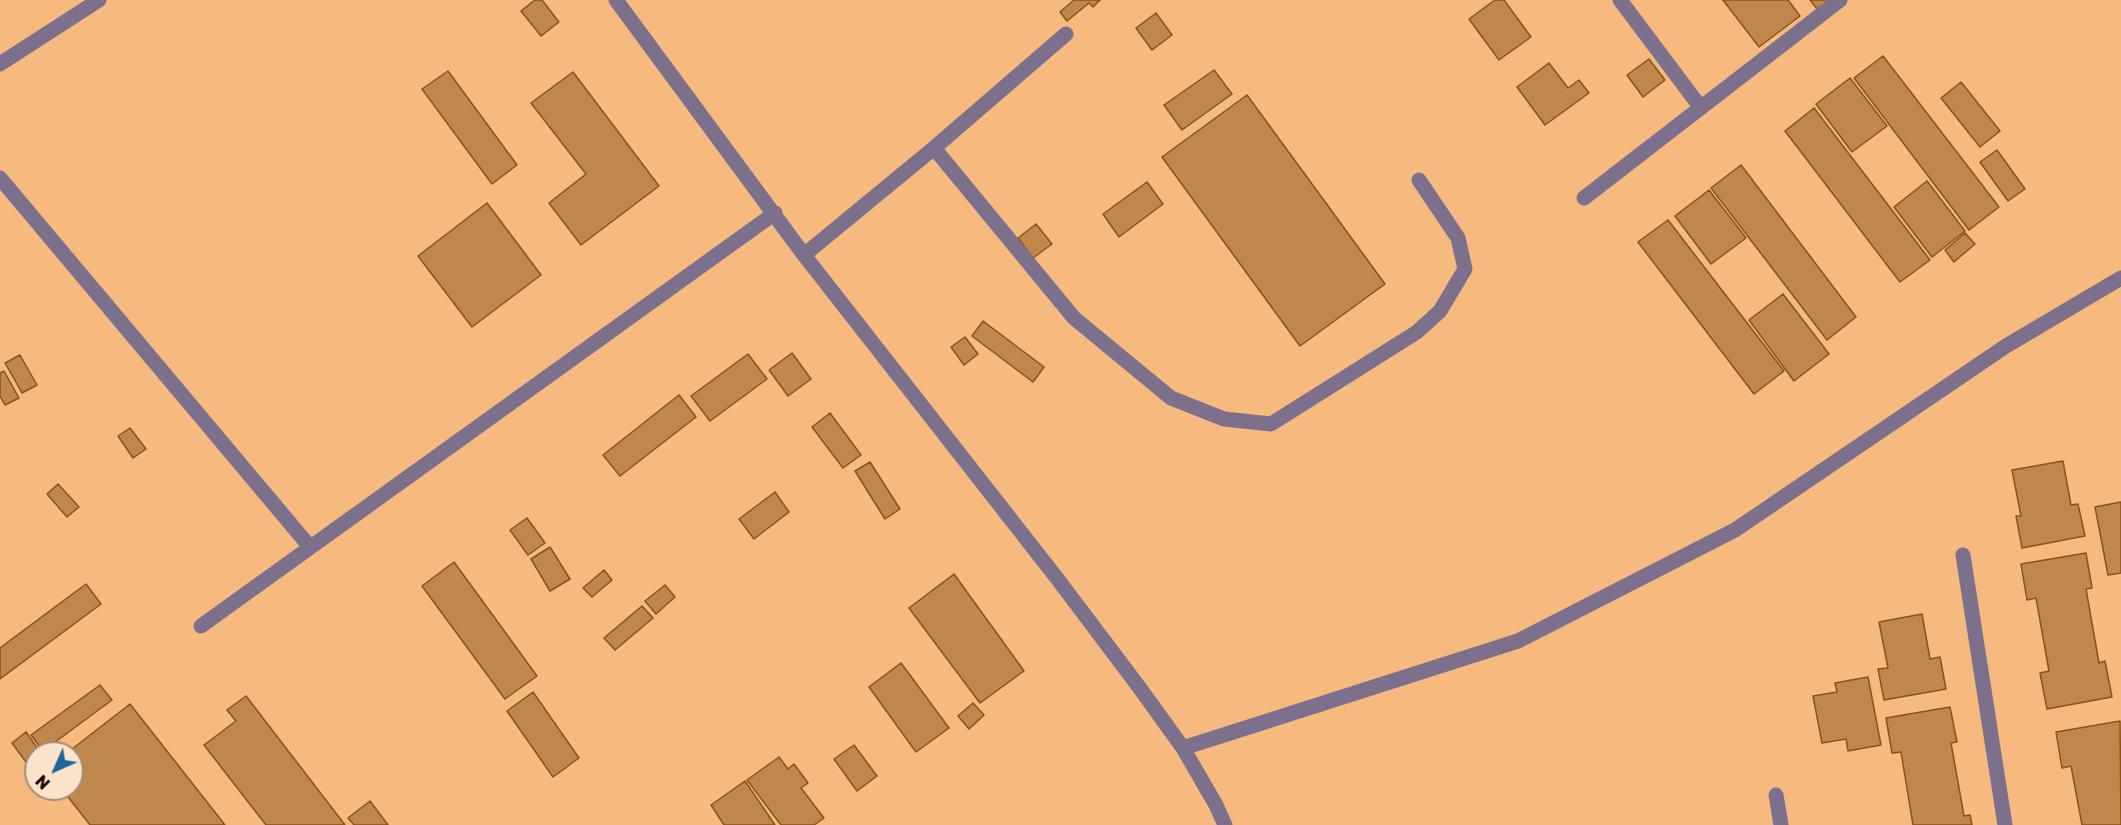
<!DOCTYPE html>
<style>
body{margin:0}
#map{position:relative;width:2121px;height:825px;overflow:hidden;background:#f6ba7f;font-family:"Golos Text",sans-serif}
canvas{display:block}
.north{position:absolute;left:24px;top:741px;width:60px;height:60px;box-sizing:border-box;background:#fce3cc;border:2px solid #a28d7a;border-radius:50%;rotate:225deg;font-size:16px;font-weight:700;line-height:24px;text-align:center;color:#1c0b00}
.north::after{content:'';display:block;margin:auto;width:21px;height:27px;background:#1b6598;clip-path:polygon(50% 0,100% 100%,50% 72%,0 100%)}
</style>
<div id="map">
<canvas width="2121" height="825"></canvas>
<div class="north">N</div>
</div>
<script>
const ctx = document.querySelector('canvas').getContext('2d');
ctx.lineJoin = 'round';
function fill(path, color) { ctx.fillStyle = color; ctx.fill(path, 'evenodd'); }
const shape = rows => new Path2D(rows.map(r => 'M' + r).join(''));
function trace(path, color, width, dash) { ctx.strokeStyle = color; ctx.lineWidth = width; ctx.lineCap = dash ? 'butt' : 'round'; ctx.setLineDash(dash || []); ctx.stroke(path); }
const building = shape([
 [535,0,542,0,559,22,541,36,521,11,535,0],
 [1074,0,1100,0,1093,7,1089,3,1067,21,1060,12,1074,0],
 [1495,0,1504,0,1531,37,1499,60,1469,19,1495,0],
 [1723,0,1788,0,1800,16,1759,47,1723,0],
 [1810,0,1831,0,1818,10,1810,0],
 [1156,13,1172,35,1152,50,1136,28,1156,13],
 [1883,56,1999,207,1969,230,1854,78,1883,56],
 [1649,59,1665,80,1643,97,1627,75,1649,59],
 [1549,63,1568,88,1579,80,1589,93,1545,125,1517,87,1549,63],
 [1214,70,1232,94,1182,130,1164,105,1214,70],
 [448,71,517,165,492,184,422,89,448,71],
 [573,72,659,186,581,245,549,203,586,174,531,103,573,72],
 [1850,78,1887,126,1852,152,1816,104,1850,78],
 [1961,82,2000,131,1980,147,1941,98,1961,82],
 [1247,95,1385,284,1300,346,1162,157,1247,95],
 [1814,108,1930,260,1900,282,1785,131,1814,108],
 [1997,150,2025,189,2008,201,1980,162,1997,150],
 [1741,165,1856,317,1827,340,1711,188,1741,165],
 [1927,181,1965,231,1932,257,1894,207,1927,181],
 [1147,182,1163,204,1119,237,1103,214,1147,182],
 [1709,190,1746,238,1711,264,1675,216,1709,190],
 [487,203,541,275,472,327,418,256,487,203],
 [1668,220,1784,371,1754,394,1638,242,1668,220],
 [1036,224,1052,244,1033,258,1018,238,1036,224],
 [1965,233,1975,244,1954,262,1945,250,1965,233],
 [1783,294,1829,354,1794,381,1749,320,1783,294],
 [983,321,1044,367,1033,382,972,336,983,321],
 [965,337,978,354,964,365,951,347,965,337],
 [792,353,811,379,788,396,769,370,792,353],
 [748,354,767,379,710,421,691,396,748,354],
 [20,355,37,385,22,393,5,363,20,355],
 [4,371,19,398,5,405,0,396,0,373,4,371],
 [679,395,696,417,620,476,603,455,679,395],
 [830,413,861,455,843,468,812,427,830,413],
 [130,428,146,449,133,458,118,436,130,428],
 [2063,461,2071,505,2078,504,2085,536,2022,548,2016,516,2021,516,2012,470,2063,461],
 [870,462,900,509,885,519,855,471,870,462],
 [58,484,79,507,67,517,47,494,58,484],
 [775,492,789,512,754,539,739,519,775,492],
 [2121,502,2121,573,2108,575,2095,507,2121,502],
 [527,518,545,543,528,555,510,530,527,518],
 [550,547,570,579,550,591,531,559,550,547],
 [2086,553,2092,588,2086,589,2099,663,2105,661,2112,697,2047,709,2040,673,2049,671,2036,598,2027,600,2021,564,2086,553],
 [454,562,537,676,505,699,422,586,454,562],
 [604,570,612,580,592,597,583,588,604,570],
 [954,574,1024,671,980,703,909,608,954,574],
 [86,584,101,604,0,679,0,648,86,584],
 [665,585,675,597,656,614,645,601,665,585],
 [642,606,653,618,615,650,604,638,642,606],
 [1922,614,1930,659,1940,657,1946,689,1884,700,1878,669,1888,668,1879,622,1922,614],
 [901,663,949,728,916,752,869,687,901,663],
 [1868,677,1881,745,1848,751,1846,739,1822,743,1813,696,1837,692,1835,683,1868,677],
 [100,685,112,700,43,751,31,735,100,685],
 [533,692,579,758,553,777,507,711,533,692],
 [246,696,345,825,266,825,204,745,236,721,227,710,246,696],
 [973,703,984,715,969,729,958,716,973,703],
 [130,704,225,825,90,825,65,793,55,800,46,789,72,789,72,753,67,753,130,704],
 [1950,707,1957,742,1951,743,1964,816,1970,815,1972,825,1913,825,1901,752,1892,753,1886,718,1950,707],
 [2120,721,2121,825,2082,825,2071,766,2062,768,2056,732,2120,721],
 [26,732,40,752,36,753,26,762,12,743,26,732],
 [854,745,877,776,857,791,834,759,854,745],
 [779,757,788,769,794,764,808,783,801,788,824,818,814,825,781,825,747,780,779,757],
 [745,781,775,825,724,825,711,805,745,781],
 [370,801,388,825,354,825,348,818,370,801]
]);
fill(building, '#c0874d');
trace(building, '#895414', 1.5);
trace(shape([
 [616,0,804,255,1056,577,1139,687,1183,748,1216,805,1225,825],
 [1620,0,1701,108],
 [0,64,99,0],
 [934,148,1074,318,1171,398,1224,419,1271,424,1417,332,1440,311,1465,269,1458,238,1419,180],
 [0,178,310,547],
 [1584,198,1840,0],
 [804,255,934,148,1066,34],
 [1963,555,2005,825],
 [201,626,775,213],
 [1183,748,1518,641,1735,530,2006,346,2121,278],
 [1776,795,1781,825]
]), '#7d708d', 15);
</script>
